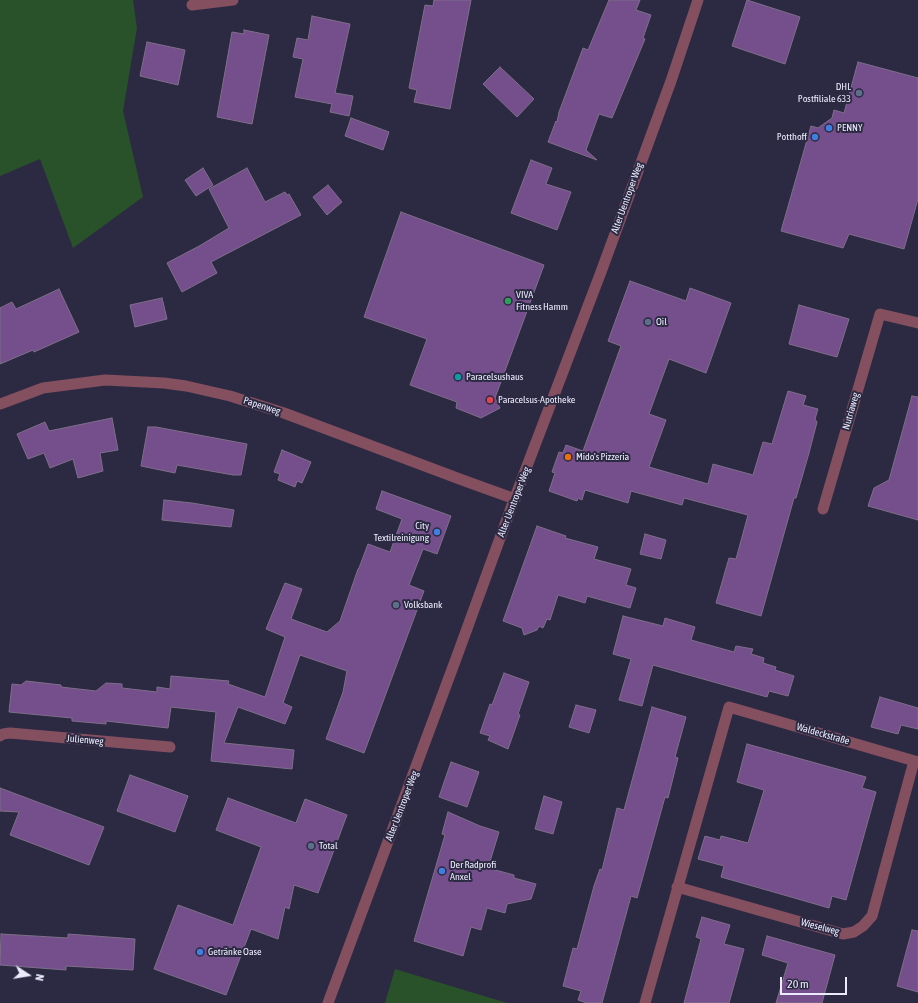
<!DOCTYPE html>
<meta charset="utf-8">
<style>
body{margin:0}
#map{position:relative;width:918px;height:1003px;overflow:hidden;background:#2c2a43;font-family:"Asap Condensed",sans-serif}
canvas{display:block}
.north{position:absolute;left:8px;top:955px;width:40px;height:40px;-webkit-text-stroke:3px #2c2a43;paint-order:stroke;rotate:102deg;font-size:11px;font-weight:700;line-height:16px;text-align:center;color:#ecebfc}
.north::after{content:'';display:block;margin:auto;width:14px;height:18px;background:#ecebfc;clip-path:polygon(50% 0,100% 100%,50% 72%,0 100%)}
.scale{position:absolute;left:780px;top:977px;width:67px;height:18px;box-sizing:border-box;border:2px solid #ecebfc;border-top:0;padding-left:5px;font-size:12px;line-height:14px;white-space:nowrap;color:#ecebfc;-webkit-text-stroke:3px #2c2a43;paint-order:stroke}
</style>
<div id="map">
<canvas width="918" height="1003"></canvas>
<div class="north">N</div>
<div class="scale">20 m</div>
</div>
<script>
const ctx = document.querySelector('canvas').getContext('2d');
ctx.lineJoin = 'round';
function fill(path, color) { ctx.fillStyle = color; ctx.fill(path, 'evenodd'); }
const shape = rows => new Path2D(rows.map(r => 'M' + r).join(''));
function trace(path, color, width, dash) { ctx.strokeStyle = color; ctx.lineWidth = width; ctx.lineCap = dash ? 'butt' : 'round'; ctx.setLineDash(dash || []); ctx.stroke(path); }
function write(font, color, halo, rows, align = 'center') {
  ctx.font = font + ' "Asap Condensed",sans-serif'; ctx.lineWidth = 4; ctx.setLineDash([]); ctx.textBaseline = 'middle'; ctx.strokeStyle = halo; ctx.fillStyle = color; for (const [text, x, y, turn = 0] of rows) {
    ctx.save(); ctx.translate(x, y); ctx.rotate((+turn || 0) * Math.PI / 180); ctx.textAlign = isNaN(turn) ? turn : align; if (halo) ctx.strokeText(text, 0, 0); ctx.fillText(text, 0, 0); ctx.restore();
  }
}
fill(shape([
 [0,0,133,0,137,28,123,111,143,197,73,248,40,159,0,176],
 [395,969,507,1003,385,1003]
]), '#29512a');
const building = shape([
 [434,0,471,0,450,109,414,102,417,90,409,88,425,5,433,6,434,0],
 [609,0,640,0,636,10,651,15,643,38,645,39,612,118,599,114,586,150,597,160,548,142,556,121,557,122,559,112,583,48,588,50,609,0],
 [747,0,800,17,785,64,732,46,747,0],
 [312,16,350,24,335,93,353,96,349,116,330,112,332,104,295,97,303,59,293,57,297,38,308,40,312,16],
 [244,30,269,35,252,124,217,117,232,32,244,34,244,30],
 [147,42,185,50,178,85,140,76,147,42],
 [858,62,918,78,918,199,904,249,849,234,843,248,781,231,811,126,818,128,832,118,834,110,844,113,858,62],
 [500,67,534,99,517,117,483,84,500,67],
 [351,118,389,132,383,150,345,136,351,118],
 [531,160,552,168,546,184,571,192,557,230,511,213,531,160],
 [203,168,213,185,196,196,185,180,203,168],
 [247,168,265,202,285,192,287,195,289,194,301,215,211,262,217,273,182,292,167,263,201,245,229,228,209,189,247,168],
 [328,185,342,202,327,215,313,197,328,185],
 [401,212,544,265,495,398,500,408,481,418,456,408,457,402,410,385,427,339,364,317,401,212],
 [630,281,686,301,690,288,731,303,706,373,669,359,649,414,666,420,649,467,708,484,713,464,753,475,763,442,772,444,788,391,806,396,803,405,818,409,815,419,817,422,809,453,796,498,794,498,761,616,716,603,729,558,736,559,748,515,684,498,682,505,631,491,628,503,585,490,582,500,578,498,577,501,549,491,555,473,552,472,559,452,563,453,566,445,583,451,621,346,608,341,630,281],
 [59,289,79,332,34,352,33,350,0,364,0,308,12,302,16,309,59,289],
 [162,298,167,319,135,327,130,305,162,298],
 [799,305,849,319,837,357,789,344,799,305],
 [912,396,918,397,918,520,868,506,874,488,889,480,912,396],
 [112,418,118,450,100,453,103,471,78,478,73,459,50,468,44,453,28,459,17,434,45,422,49,431,112,418],
 [148,427,156,427,247,444,241,475,233,475,177,465,175,473,141,466,148,427],
 [282,450,311,462,302,483,297,481,295,487,278,480,280,474,274,472,282,450],
 [382,491,451,516,437,554,423,549,409,585,424,591,364,753,326,739,343,692,347,671,300,655,283,703,292,707,285,724,238,707,224,743,294,750,292,769,211,761,216,712,171,707,168,728,106,721,106,724,72,721,72,718,9,712,12,684,21,685,26,681,61,685,61,687,96,691,106,683,122,684,122,688,157,692,157,687,170,689,171,676,229,681,228,684,265,697,285,637,266,629,285,583,302,589,291,619,327,632,340,621,358,569,359,568,368,544,390,552,402,519,376,509,382,491],
 [164,500,192,503,234,510,231,527,162,520,164,500],
 [537,526,566,536,565,538,598,547,594,559,631,569,626,585,636,588,630,608,587,596,585,603,558,595,550,620,547,619,543,628,539,626,537,630,524,635,522,628,503,621,537,526],
 [645,534,666,540,661,559,640,554,645,534],
 [623,616,663,626,665,618,695,627,691,640,734,652,736,646,753,649,751,654,764,658,763,663,776,667,775,670,794,676,788,696,769,691,767,697,653,665,642,706,619,700,631,659,613,654,623,616],
 [504,673,529,682,518,714,520,715,508,749,488,740,490,736,480,733,490,704,492,705,504,673],
 [880,697,918,708,918,729,901,725,898,734,871,727,880,697],
 [576,705,596,710,589,733,569,727,576,705],
 [652,707,686,717,675,757,678,758,668,798,665,797,637,898,631,896,602,1003,587,1003,578,1000,581,991,563,986,573,948,577,949,594,886,600,869,602,870,617,808,624,810,652,707],
 [747,744,866,777,862,788,876,792,846,900,832,896,829,908,777,893,721,877,724,866,698,859,705,836,720,840,721,836,748,843,764,790,737,782,747,744],
 [451,762,479,772,467,807,439,797,451,762],
 [130,775,188,796,175,832,117,811,130,775],
 [0,788,104,827,89,865,10,835,19,812,0,811,0,788],
 [544,796,562,802,553,834,535,829,544,796],
 [228,798,296,823,305,799,347,815,318,893,294,885,289,909,285,907,278,939,251,929,226,995,154,969,178,905,233,925,261,847,216,830,228,798],
 [448,812,480,826,499,832,488,868,514,875,514,878,536,884,531,899,507,904,505,913,487,908,481,930,471,927,463,956,414,941,445,835,442,834,448,812],
 [702,917,730,925,724,944,744,949,729,1003,684,1003,701,939,696,937,702,917],
 [912,930,918,931,918,992,897,986,912,930],
 [1,934,68,938,68,934,135,939,133,970,66,966,66,970,0,965,1,934],
 [767,936,835,955,822,1003,776,1003,788,963,762,955,767,936]
]);
fill(building, '#754e8c');
trace(building, '#7f6f8a', 1);
trace(shape([
 [192,5,233,0],
 [0,404,43,388,105,380,164,383,186,386,230,396,284,413,465,481,515,499],
 [823,509,880,314,918,323],
 [0,736,3,734,10,733,170,747],
 [677,887,843,934,854,932,863,926,872,916,914,761],
 [645,1003,729,707,918,762]
]), '#844f5f', 11);
trace(shape([
 [328,1003,457,656,511,508,601,272,671,81,698,0]
]), '#844f5f', 11);
for (const [x, y, r, color] of [
 [859,93,4,"#5c6f8a"],
 [829,128,4,"#3f7fe0"],
 [815,137,4,"#3f7fe0"],
 [508,301,4,"#2e9e5b"],
 [648,322,4,"#5c6f8a"],
 [458,377,4,"#0f9aa8"],
 [490,400,4,"#e0444e"],
 [568,457,4,"#e8710a"],
 [437,532,4,"#3f7fe0"],
 [396,605,4,"#5c6f8a"],
 [311,846,4,"#5c6f8a"],
 [442,871,4,"#3f7fe0"],
 [200,952,4,"#3f7fe0"]
]) { const dot = new Path2D(); dot.arc(x, y, r, 0, 2 * Math.PI); ctx.fillStyle = color; ctx.fill(dot); trace(dot, '#2c2a43', 1.5); }
write('10px', '#ecebfc', '#2c2a43', [
 ["DHL",851,87,"right"],
 ["Postfiliale 633",851,99,"right"],
 ["PENNY",837,128],
 ["Potthoff",807,137,"right"],
 ["VIVA",516,295],
 ["Fitness Hamm",516,307],
 ["Oil",656,322],
 ["Paracelsushaus",466,377],
 ["Paracelsus-Apotheke",498,400],
 ["Mido's Pizzeria",576,457],
 ["City",429,526,"right"],
 ["Textilreinigung",429,538,"right"],
 ["Volksbank",404,605],
 ["Total",319,846],
 ["Der Radprofi",450,865],
 ["Anxel",450,877],
 ["Getränke Oase",208,952]
], 'left');
write('10px', '#ecebfc', '#2c2a43', [
 ["Alter Uentroper Weg",627,198,-70],
 ["Papenweg",262,406,18],
 ["Nutriaweg",851,411,-74],
 ["Alter Uentroper Weg",514,502,-69],
 ["Waldeckstraße",823,734,16],
 ["Julienweg",85,740,5],
 ["Alter Uentroper Weg",402,806,-69],
 ["Wieselweg",820,927,15]
]);
</script>
